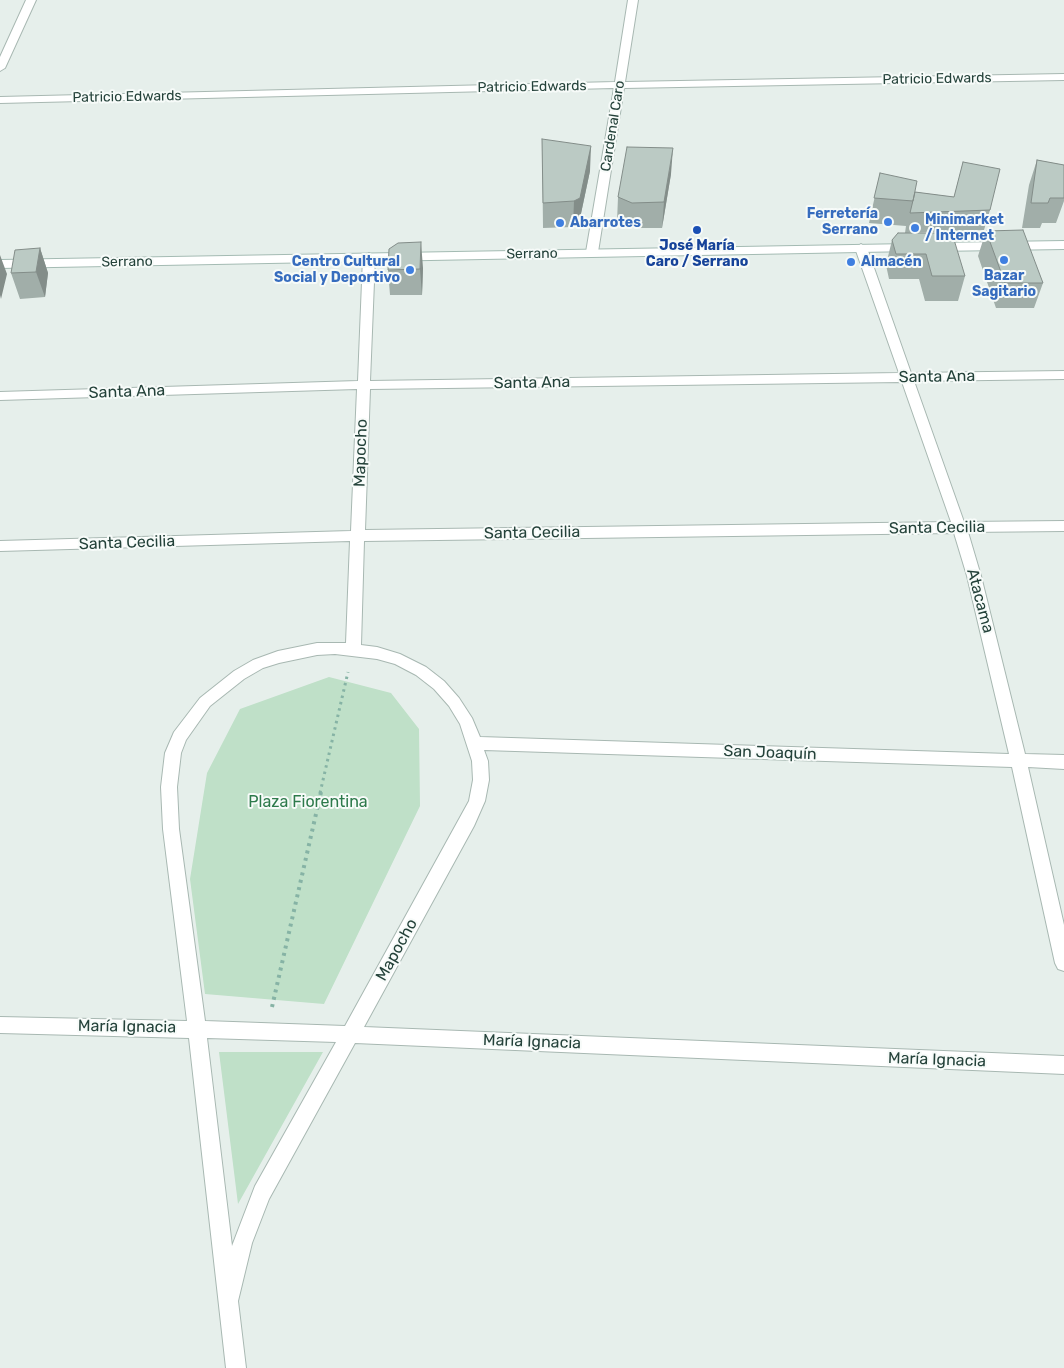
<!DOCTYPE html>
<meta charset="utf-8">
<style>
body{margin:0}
canvas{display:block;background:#e6efeb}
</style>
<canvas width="1064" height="1368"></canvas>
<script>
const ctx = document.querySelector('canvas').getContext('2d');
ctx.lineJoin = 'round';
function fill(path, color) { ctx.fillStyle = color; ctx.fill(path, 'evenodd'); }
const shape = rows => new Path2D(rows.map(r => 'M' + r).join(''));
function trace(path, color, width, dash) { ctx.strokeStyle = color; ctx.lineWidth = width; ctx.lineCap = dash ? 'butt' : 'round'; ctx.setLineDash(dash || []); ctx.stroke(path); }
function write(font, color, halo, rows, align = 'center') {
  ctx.font = font + ' Rubik,sans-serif'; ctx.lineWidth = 4; ctx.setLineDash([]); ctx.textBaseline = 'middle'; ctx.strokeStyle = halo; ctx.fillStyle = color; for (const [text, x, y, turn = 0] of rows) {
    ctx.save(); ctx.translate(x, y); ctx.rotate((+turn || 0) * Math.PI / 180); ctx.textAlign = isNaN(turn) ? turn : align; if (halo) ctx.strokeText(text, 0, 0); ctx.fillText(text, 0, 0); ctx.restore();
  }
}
fill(shape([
 [329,677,391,693,419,729,420,806,324,1004,205,994,190,879,207,773,240,709],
 [323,1052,238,1204,219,1052]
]), '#bfe0c8');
const minor = shape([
 [26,0,36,0,5,68,0,71,0,57,26,0],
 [628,0,638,0,625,82,1064,74,1064,80,624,88,598,252,592,256,586,252,614,88,0,103,0,97,615,82,628,0],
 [861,244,867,248,911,373,1064,371,1064,379,914,381,964,522,1064,521,1064,531,968,532,981,576,1025,754,1064,755,1064,769,1028,767,1064,925,1064,971,1058,969,1055,963,1012,767,484,750,488,761,489,780,485,801,474,826,364,1027,1064,1056,1064,1074,355,1043,269,1199,252,1243,238,1301,246,1368,226,1368,189,1038,0,1033,0,1017,187,1021,163,829,161,787,165,753,174,732,200,698,234,671,253,660,278,651,317,643,346,643,350,541,0,551,0,541,351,531,357,389,0,400,0,392,358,381,363,257,369,253,375,257,370,381,899,373,855,248,861,244],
 [902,382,951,522,365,530,370,389,902,382],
 [954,533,967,576,1009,754,480,737,472,718,459,698,444,681,426,667,400,654,377,647,361,645,364,541,954,533],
 [335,654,377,659,395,664,416,675,434,689,449,706,460,724,472,761,473,780,469,801,345,1026,205,1021,179,829,177,787,181,753,186,740,210,706,244,679,263,668,279,663,317,655,335,654],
 [207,1038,336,1042,255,1186,232,1246,207,1038]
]);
const secondary = shape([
 [1064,241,1064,249,936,251,930,247,936,243,1064,241],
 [910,244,914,245,916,248,914,251,0,268,0,260,910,244]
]);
trace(minor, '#a8b8b2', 2);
trace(secondary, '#a4bbb3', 2);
trace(shape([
 [320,793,348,672]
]), '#86b3a5', 3, [2.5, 4]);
trace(shape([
 [272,1007,321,792]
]), '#86b3a5', 4, [3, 4.5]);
fill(minor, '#fff');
fill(secondary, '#fff');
fill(shape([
 [542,139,590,171,579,223,573,227,543,228],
 [1037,160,1064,165,1064,201,1056,223,1042,223,1040,228,1022,228,1029,185],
 [963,162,990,210,984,230,905,233,906,226,869,223,880,173,915,192,954,197],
 [671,174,662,228,630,228,617,222,618,197],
 [986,231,1043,283,1034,308,996,308,978,256],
 [898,233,965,276,958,301,925,301,919,279,889,279,886,265,892,240],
 [40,248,48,273,45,297,20,299,11,273],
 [423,268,422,295,390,295,388,270]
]), '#a1aea9');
fill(shape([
 [591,146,590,171,579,223,573,227,574,201],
 [673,148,671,174,662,228,664,202],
 [421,242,423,268,422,295,420,269],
 [40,248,48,273,45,297,36,272],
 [0,255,7,274,1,299,0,295]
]), '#838d89');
const building = shape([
 [542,139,591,146,580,198,574,201,543,203,542,139],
 [627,147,673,148,664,202,632,203,618,197,627,147],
 [1037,160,1064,165,1064,198,1050,198,1048,203,1031,203,1037,160],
 [963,162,1000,169,990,210,910,213,915,192,954,197,963,162],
 [880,173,917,181,913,201,874,198,880,173],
 [1023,230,1043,283,1005,283,986,231,1023,230],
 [898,233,952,233,965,276,932,276,926,254,896,254,892,240,898,233],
 [421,242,420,269,388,270,389,249,398,243,421,242],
 [40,248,36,272,11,273,15,250,40,248]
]);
fill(building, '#bbcac4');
trace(building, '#838d89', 1);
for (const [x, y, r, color] of [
 [888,222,5,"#3f7fe0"],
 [560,223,5,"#3f7fe0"],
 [915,228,5,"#3f7fe0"],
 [697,230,5,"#1a4fb4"],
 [1004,260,5,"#3f7fe0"],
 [851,262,5,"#3f7fe0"],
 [410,270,5,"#3f7fe0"]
]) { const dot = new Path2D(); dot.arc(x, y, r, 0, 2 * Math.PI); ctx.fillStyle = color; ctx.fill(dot); trace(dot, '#f7fbf9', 2); }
write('14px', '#24423a', '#f7fbf9', [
 ["Patricio Edwards",937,79,-1],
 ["Patricio Edwards",532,87,-1],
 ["Patricio Edwards",127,97,-1],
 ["Cardenal Caro",613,126,-81],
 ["Serrano",532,254,-1],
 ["Serrano",127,262,-1]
]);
write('bold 14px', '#366cbe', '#f7fbf9', [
 ["Ferretería",878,214,"right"],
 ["Serrano",878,230,"right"],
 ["Minimarket",925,220],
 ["/ Internet",925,236],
 ["Abarrotes",570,223],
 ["Centro Cultural",400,262,"right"],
 ["Social y Deportivo",400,278,"right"],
 ["Almacén",861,262],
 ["Bazar",1004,276,"center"],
 ["Sagitario",1004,292,"center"]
], 'left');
write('bold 14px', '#164399', '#f7fbf9', [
 ["José María",697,246],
 ["Caro / Serrano",697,262]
]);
write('16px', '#24423a', '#f7fbf9', [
 ["Santa Ana",937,377,-1],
 ["Santa Ana",532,383,-1],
 ["Santa Ana",127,392,-2],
 ["Mapocho",361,453,-88],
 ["Santa Cecilia",937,528,-1],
 ["Santa Cecilia",532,533,-1],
 ["Santa Cecilia",127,543,-2],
 ["Atacama",980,601,75],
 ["San Joaquín",770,753,2],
 ["Mapocho",397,950,-61],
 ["María Ignacia",127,1027,1],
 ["María Ignacia",532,1042,2],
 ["María Ignacia",937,1060,2]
]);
write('16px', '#2d7a4b', '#f7fbf9', [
 ["Plaza Fiorentina",308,802]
]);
</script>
